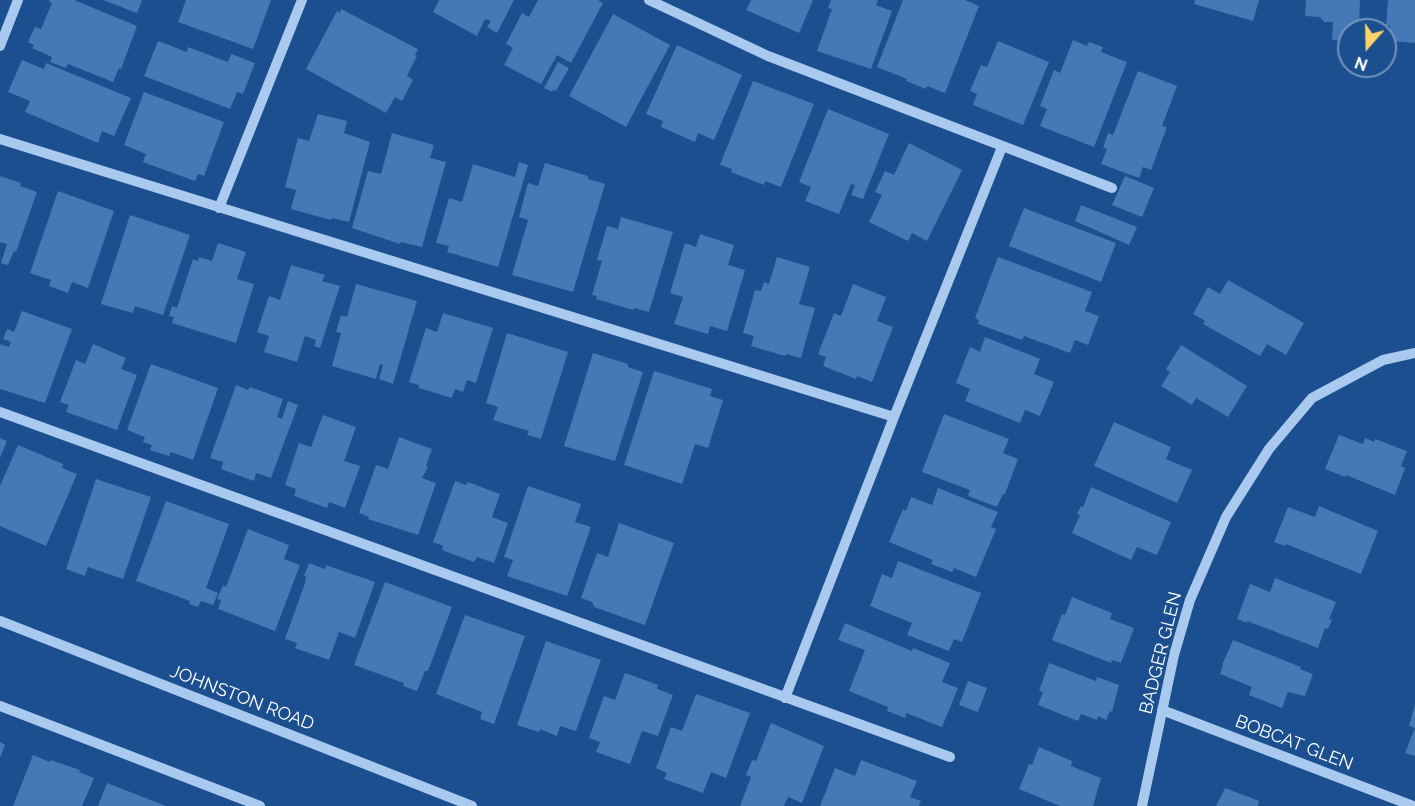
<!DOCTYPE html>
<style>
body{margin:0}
#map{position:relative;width:1415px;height:806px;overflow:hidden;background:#1b4f8f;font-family:Raleway,sans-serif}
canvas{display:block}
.north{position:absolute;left:1337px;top:18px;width:60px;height:60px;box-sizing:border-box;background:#1b4f8f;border:2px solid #7695bc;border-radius:50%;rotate:200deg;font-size:16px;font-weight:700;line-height:24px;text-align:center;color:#fff}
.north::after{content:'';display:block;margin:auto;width:21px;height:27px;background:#ffd166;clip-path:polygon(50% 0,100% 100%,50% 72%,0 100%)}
</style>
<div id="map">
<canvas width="1415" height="806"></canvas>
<div class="north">N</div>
</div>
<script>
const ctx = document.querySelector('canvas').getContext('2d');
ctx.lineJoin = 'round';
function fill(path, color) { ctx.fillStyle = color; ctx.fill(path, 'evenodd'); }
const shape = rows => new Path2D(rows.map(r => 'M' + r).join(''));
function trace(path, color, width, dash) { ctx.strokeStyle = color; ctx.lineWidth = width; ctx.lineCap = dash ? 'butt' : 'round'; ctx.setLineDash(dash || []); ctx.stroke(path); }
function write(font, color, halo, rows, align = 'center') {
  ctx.font = font + ' Raleway,sans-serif'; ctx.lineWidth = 6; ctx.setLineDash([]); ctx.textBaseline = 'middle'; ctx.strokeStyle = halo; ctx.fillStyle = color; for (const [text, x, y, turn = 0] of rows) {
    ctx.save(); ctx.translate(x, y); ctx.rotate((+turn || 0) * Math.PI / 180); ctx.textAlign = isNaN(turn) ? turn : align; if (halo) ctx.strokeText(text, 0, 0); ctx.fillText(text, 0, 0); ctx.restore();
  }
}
fill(shape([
 [50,0,74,0,137,26,121,69,119,68,113,82,68,64,66,68,50,62,52,57,32,48,34,45,28,42,35,27,41,29,52,3,49,2],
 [103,0,142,0,137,13],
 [186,0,271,0,253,49,178,22],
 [439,0,514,0,497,33,487,27,491,21,485,19,477,36,433,12],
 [538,0,598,0,603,3,571,63,557,55,541,84,504,65,513,48,506,44,522,13,529,17],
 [751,0,813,0,799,33,746,10],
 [831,0,878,0,876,5,892,11,871,69,817,51,832,9,828,8],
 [903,0,965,0,979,6,945,93,927,86,926,89,906,81,907,79,877,67],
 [1195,0,1259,0,1253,21,1194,4],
 [1306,0,1360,0,1359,30,1349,30,1349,41,1332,40,1333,22,1324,22,1320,17,1305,16],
 [1388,0,1415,0,1415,43,1390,41,1390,26,1386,26],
 [341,9,418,49,415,55,417,56,407,76,413,80,402,101,395,97,386,113,306,69,337,11,340,13],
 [613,14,670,45,626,127,569,96],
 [1073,40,1087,46,1089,42,1103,47,1101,52,1127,62,1094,147,1040,126,1047,109,1040,106,1054,70,1060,73],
 [158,41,187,52,188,47,228,62,231,54,255,63,243,94,237,92,230,109,144,76],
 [998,41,1049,62,1023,125,973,105,977,94,970,91,981,65,987,67],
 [677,45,742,75,714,140,698,133,695,142,661,127,663,121,646,114],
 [22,60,44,69,46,63,131,98,114,136,102,131,98,143,25,112,30,101,8,92],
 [558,62,569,68,556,91,553,90,552,92,544,88],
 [1138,71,1177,86,1162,126,1167,127,1151,170,1143,167,1139,178,1101,164,1107,149,1103,148,1108,133,1113,135],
 [753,81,814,104,781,187,765,181,764,185,731,172,732,169,720,165],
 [144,92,224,122,204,176,198,174,195,181,143,162,146,154,124,145],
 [828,109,889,134,863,199,851,195,855,185,851,184,839,214,805,201,811,187,799,182],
 [318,114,347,121,344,133,370,142,349,222,332,218,331,220,291,209,296,190,285,187,298,138,309,141],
 [392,133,434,145,430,158,446,162,422,247,401,242,400,244,352,228,368,171,381,174],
 [909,143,962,170,927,241,912,233,908,241,869,222,882,195,875,192,885,171,894,175],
 [519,162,528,165,498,267,447,252,449,246,436,243,449,198,462,202,473,164,515,177],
 [545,163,588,176,588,179,605,184,573,292,512,275,528,220,519,217,528,183,538,186],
 [0,176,21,183,20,186,37,192,16,252,14,251,8,265,1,263,7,244,0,242],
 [1125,176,1154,188,1142,217,1112,205],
 [58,191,114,211,88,288,72,282,68,293,49,286,51,280,30,273],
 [1081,205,1137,227,1129,245,1075,221],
 [1024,208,1116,243,1101,282,1009,246],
 [130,215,190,235,163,315,135,306,133,313,101,304],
 [621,217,673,232,649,312,634,308,633,310,596,299,597,296,592,295,602,261,597,260,607,226,618,229],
 [700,234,734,245,728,265,745,270,727,331,710,326,708,334,674,324,683,297,670,293,685,243,696,247],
 [218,243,246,252,237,279,254,284,236,343,172,323,174,317,169,316,172,306,177,308,193,259,198,261,199,257,212,261],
 [777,257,810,267,799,304,815,308,801,358,786,354,785,356,751,346,754,336,743,333,755,290,761,291,764,282,769,284],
 [998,257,1092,292,1085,311,1099,316,1088,345,1075,340,1070,353,1024,336,1022,340,978,324,979,320,975,318],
 [291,265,325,275,322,281,340,286,320,348,314,346,316,340,305,336,297,362,264,352,269,336,257,332,269,296,280,300],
 [1228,280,1304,323,1286,355,1267,344,1260,356,1203,324,1205,321,1193,314,1208,287,1220,294],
 [356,284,417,301,393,384,379,379,383,365,380,364,376,379,332,366,341,333,336,332,341,315,347,317],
 [853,284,886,297,877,321,893,327,872,382,857,376,856,379,823,366,826,357,818,354,834,313,841,316],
 [22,311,72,329,45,403,0,389,0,344,9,347,11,342,3,339,7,329,14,332],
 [443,313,493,328,476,383,467,380,463,392,455,389,452,398,419,388,419,385,409,382,426,328,437,332],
 [507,333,568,352,541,439,527,435,529,431,493,420,498,407,486,403],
 [985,337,1040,359,1034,374,1054,382,1040,416,1025,410,1020,423,965,401,970,389,956,383,970,347,980,352],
 [93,344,126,358,121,369,137,375,117,430,66,412,69,405,60,402,76,360,85,364],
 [1181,345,1247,386,1228,417,1196,398,1192,405,1161,386,1170,372,1166,369],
 [593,353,628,364,628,367,643,372,615,461,564,446],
 [151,364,218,388,193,460,171,452,169,456,150,450,152,445,143,442,145,437,127,430],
 [654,371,712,389,710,396,723,400,708,448,695,444,682,484,624,465],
 [236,385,248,390,250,387,283,399,277,417,282,419,288,401,298,405,271,478,256,473,254,481,221,469,223,462,210,458],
 [944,414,1009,439,1003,453,1018,459,1005,494,1003,494,997,507,968,496,970,490,922,472],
 [323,415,356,427,344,461,360,466,345,508,329,502,327,508,294,496,296,489,285,485,299,443,311,447],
 [1114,422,1171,447,1166,459,1192,470,1177,503,1094,466],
 [1339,435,1363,444,1365,438,1374,442,1375,439,1407,451,1401,466,1405,468,1395,495,1346,475,1345,477,1325,469],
 [399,437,432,449,426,466,428,467,422,478,436,483,418,535,368,519,369,517,359,513,376,465,388,469],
 [0,438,7,441,0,458],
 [18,445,63,464,62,468,77,474,46,546,0,526,0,486],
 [96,479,151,497,123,579,88,567,85,576,66,569],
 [455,481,466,485,468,482,500,494,492,517,508,523,494,563,477,557,474,562,442,550,443,546,433,542],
 [528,486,581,504,575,522,591,527,567,596,507,576,513,560,504,557],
 [1091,487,1171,522,1157,555,1137,547,1131,560,1072,533,1080,515,1077,514,1081,506,1083,507],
 [938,488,998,512,991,527,996,529,976,577,954,568,952,572,931,564,933,560,889,542,903,509,906,511,911,497,932,505],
 [166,501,229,524,206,588,218,593,213,605,201,601,198,607,189,604,190,601,136,581],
 [1319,506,1378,531,1361,574,1286,544,1285,546,1274,542,1288,507,1315,517],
 [619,523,674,543,645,625,594,607,592,602,581,598,597,553,608,557],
 [248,529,289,545,284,559,300,565,275,631,218,609,221,600,217,599,223,585,226,587],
 [898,561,981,593,962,642,954,639,949,651,907,635,912,623,870,606,882,574,892,578],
 [309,563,325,569,326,565,375,582,355,638,339,632,329,660,295,648,297,643,285,639,305,583,306,576,304,576],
 [1275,578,1336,602,1329,619,1332,620,1328,629,1325,628,1318,648,1247,621,1247,623,1237,619,1250,584,1270,592],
 [385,582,452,607,428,671,425,671,417,691,403,686,404,683,354,665],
 [1072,597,1112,613,1110,619,1134,628,1121,663,1112,660,1111,663,1052,640,1062,614,1065,615],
 [465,615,525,636,494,724,480,719,482,712,436,694],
 [845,623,912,651,913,648,950,663,942,682,958,688,942,727,906,713,905,718,887,711,888,707,849,691,865,650,838,640],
 [1233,640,1301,667,1300,669,1313,674,1305,696,1288,692,1282,708,1249,695,1252,687,1220,674,1223,665,1222,665],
 [546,641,601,660,576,731,560,726,557,736,540,729,539,732,517,725],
 [1049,663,1096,681,1097,677,1119,685,1112,712,1110,711,1106,720,1098,716,1097,720,1081,714,1078,721,1038,705,1043,692,1039,691],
 [625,673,658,685,657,689,673,695,658,736,642,731,630,764,596,752,600,742,589,738,604,696,615,700],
 [968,681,987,688,978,712,959,705],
 [696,694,750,713,726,778,711,772,703,793,664,779,667,773,656,768,671,727,682,731],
 [1415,704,1415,756,1405,753,1415,728,1409,726],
 [771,723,824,746,802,803,788,797,784,806,740,806,751,777,746,775,752,760,756,761],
 [0,742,5,745,0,758],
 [1039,747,1072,761,1071,766,1101,778,1093,806,1060,806,1019,789,1029,764,1032,765],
 [33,755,50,762,51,760,80,770,79,772,94,778,82,806,13,806],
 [861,760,917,781,910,797,921,801,919,806,820,806,835,768,855,776],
 [107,783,166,806,98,806],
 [1225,788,1259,801,1258,806,1216,806]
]), '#4478b7');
trace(shape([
 [649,0,768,56,1112,188],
 [0,46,18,0],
 [0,139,894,417],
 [219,208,302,0],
 [0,412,950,757],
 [0,621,472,806],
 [785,698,894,417,1002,147],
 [0,706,260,806],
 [1162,710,1413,806],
 [1142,806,1174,655,1190,600,1226,517,1269,449,1312,398,1383,360,1415,353]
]), '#a9c9ee', 10);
write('18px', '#fff', '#1b4f8f', [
 ["BADGER GLEN",1161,653,-76],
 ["JOHNSTON ROAD",242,698,21],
 ["BOBCAT GLEN",1294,743,21]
]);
</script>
